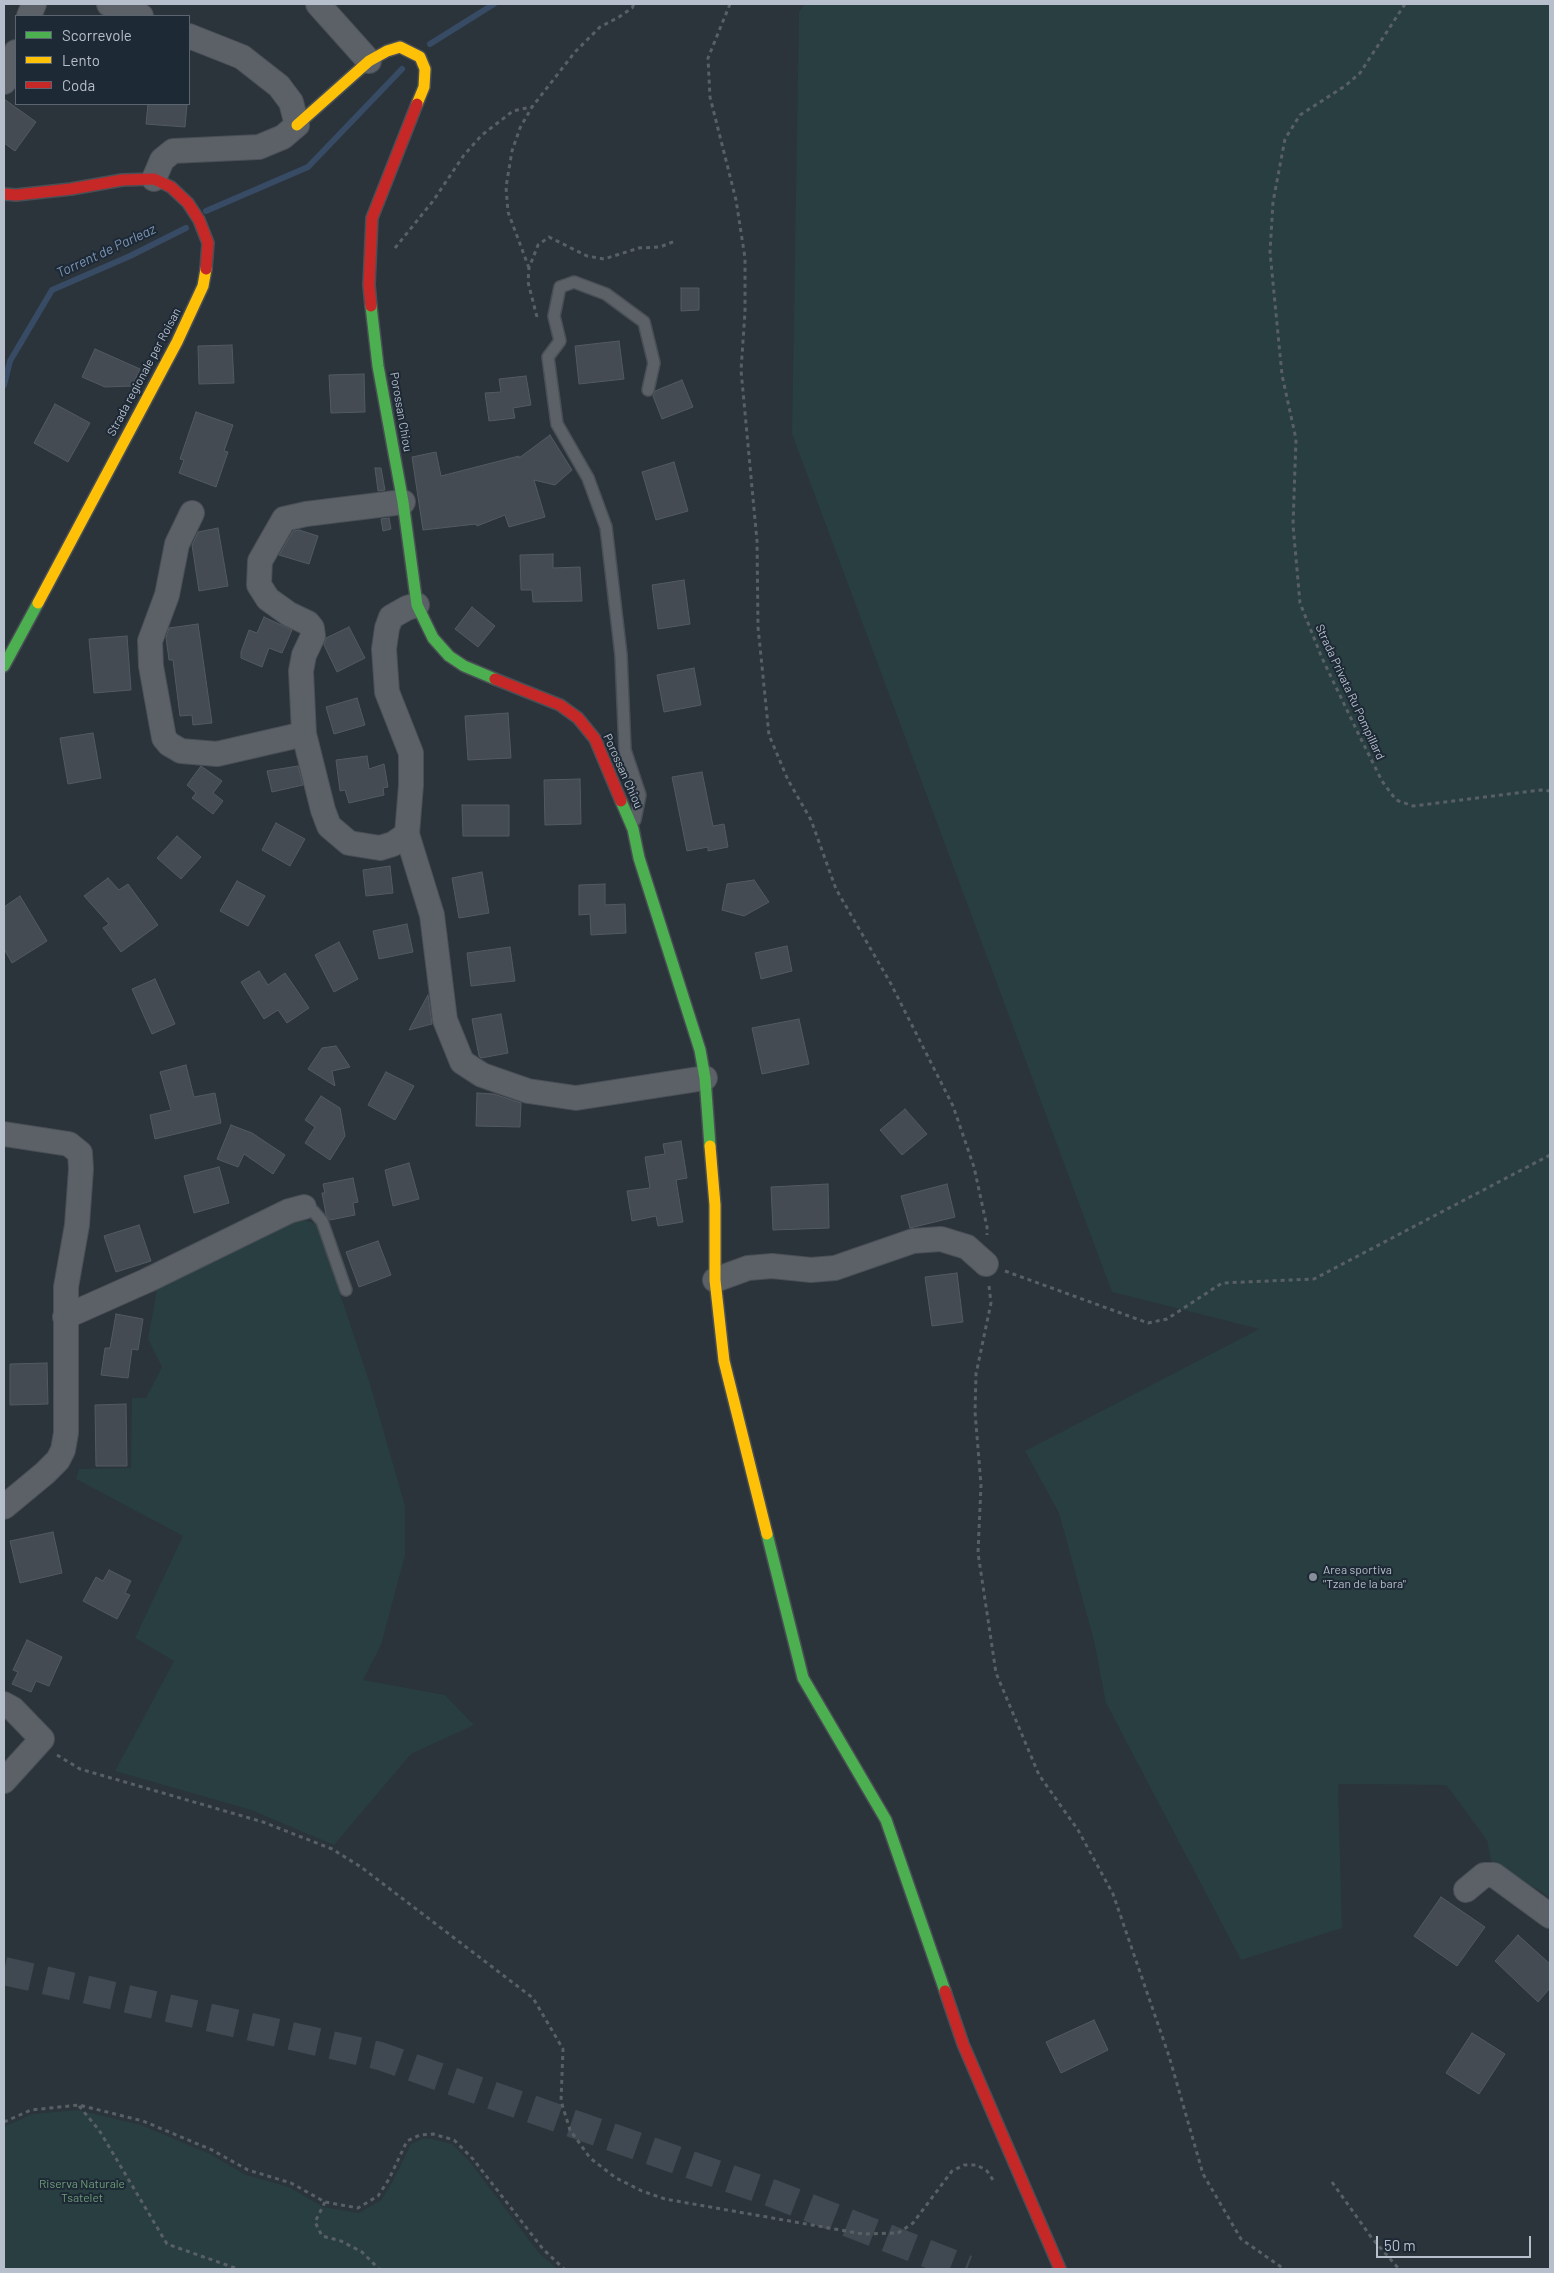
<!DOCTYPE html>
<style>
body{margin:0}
#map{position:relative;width:1554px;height:2273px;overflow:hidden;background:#2b333b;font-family:Barlow,sans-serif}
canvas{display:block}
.frame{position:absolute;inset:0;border:5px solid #b6bfcb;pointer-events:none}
.legend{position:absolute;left:15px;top:15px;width:175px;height:90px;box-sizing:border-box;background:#1e2936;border:1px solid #5b6572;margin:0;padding:6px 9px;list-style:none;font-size:15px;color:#b6bfcb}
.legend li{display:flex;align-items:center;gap:10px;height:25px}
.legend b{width:25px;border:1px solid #5b6572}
.scale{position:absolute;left:1376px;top:2236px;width:155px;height:22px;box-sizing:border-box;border:2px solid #b6bfcb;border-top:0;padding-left:6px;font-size:15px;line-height:18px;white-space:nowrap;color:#b6bfcb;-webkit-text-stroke:4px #1e2936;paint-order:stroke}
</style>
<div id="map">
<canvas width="1554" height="2273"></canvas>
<div class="frame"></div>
<ul class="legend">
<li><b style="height:6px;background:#4caf50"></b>Scorrevole</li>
<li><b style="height:6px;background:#ffc107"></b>Lento</li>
<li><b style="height:6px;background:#c62828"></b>Coda</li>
</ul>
<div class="scale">50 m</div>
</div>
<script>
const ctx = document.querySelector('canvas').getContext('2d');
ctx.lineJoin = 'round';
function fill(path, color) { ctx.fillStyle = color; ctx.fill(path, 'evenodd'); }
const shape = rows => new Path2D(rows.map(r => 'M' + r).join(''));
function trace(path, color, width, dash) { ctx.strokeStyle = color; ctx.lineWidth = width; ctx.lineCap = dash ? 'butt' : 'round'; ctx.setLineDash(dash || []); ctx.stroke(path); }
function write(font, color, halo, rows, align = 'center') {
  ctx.font = font + ' Barlow,sans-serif'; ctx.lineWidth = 4; ctx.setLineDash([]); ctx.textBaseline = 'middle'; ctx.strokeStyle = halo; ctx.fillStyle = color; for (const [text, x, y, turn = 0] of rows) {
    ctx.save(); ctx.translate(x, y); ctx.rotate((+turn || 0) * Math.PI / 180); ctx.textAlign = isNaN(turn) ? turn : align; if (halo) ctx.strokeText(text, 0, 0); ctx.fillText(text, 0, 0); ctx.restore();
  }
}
fill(shape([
 [805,4,1550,4,1550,1899,1541,1891,1492,1865,1487,1840,1446,1785,1338,1784,1342,1928,1241,1960,1106,1703,1094,1641,1059,1513,1025,1451,1259,1329,1112,1292,792,434,799,12],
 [294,1217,317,1224,370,1384,405,1506,405,1555,381,1645,363,1680,445,1695,474,1725,411,1754,334,1845,251,1810,115,1771,174,1661,135,1638,183,1536,76,1479,79,1469,131,1468,132,1398,146,1398,162,1367,148,1339,158,1283],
 [78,2110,141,2125,210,2154,246,2175,289,2187,323,2207,359,2213,381,2200,393,2181,411,2144,422,2139,432,2139,452,2144,470,2162,539,2253,557,2269,4,2269,4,2127,32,2114]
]), '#283e41');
trace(shape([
 [430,44,494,4],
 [206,211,308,167,402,69],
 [4,385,10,361,52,290,130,256,186,228]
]), '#384b65', 6);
const building = shape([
 [4,99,36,122,15,151,4,143,4,99],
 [148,104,187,104,185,127,146,124,148,104],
 [681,288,699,288,699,310,681,311,681,288],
 [619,341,624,379,579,384,575,346,619,341],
 [232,345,234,383,199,384,198,346,232,345],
 [95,349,140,369,132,386,105,387,82,377,95,349],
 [364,374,365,412,331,413,329,375,364,374],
 [526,376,531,405,513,408,515,418,489,421,485,393,501,392,499,379,526,376],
 [682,380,693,407,662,419,653,396,655,391,682,380],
 [55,404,90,423,68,462,34,443,55,404],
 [196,412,233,425,224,451,228,452,216,487,179,473,184,460,180,459,196,412],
 [550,435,572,470,555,485,534,480,545,517,509,527,505,515,477,526,476,524,423,530,412,457,436,452,441,476,519,456,519,458,550,435],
 [674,462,688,511,656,520,642,472,674,462],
 [375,468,381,468,385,490,378,491,375,468],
 [389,518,391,529,383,531,381,519,389,518],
 [218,528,228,586,199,591,192,545,198,532,218,528],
 [299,530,318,536,309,564,279,555,293,531,299,530],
 [553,554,553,568,580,567,582,601,533,602,532,590,521,590,520,555,553,554],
 [684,580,690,624,658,629,652,585,684,580],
 [472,607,495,626,478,647,455,629,472,607],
 [264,617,292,630,282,653,269,648,262,667,241,658,241,652,249,630,257,633,264,617],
 [198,624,212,723,193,725,192,715,180,716,173,660,169,660,166,637,169,628,198,624],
 [349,627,365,658,337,672,324,645,326,638,349,627],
 [127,636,131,690,94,693,89,639,127,636],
 [694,668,701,705,664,712,657,675,694,668],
 [357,698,365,725,334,734,326,707,357,698],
 [508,713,511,758,468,760,465,716,508,713],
 [93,733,101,778,68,784,60,738,93,733],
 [367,756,369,769,384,764,388,787,383,788,384,795,349,803,345,790,340,791,336,760,367,756],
 [201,766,222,781,213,793,223,801,213,814,192,798,196,793,187,785,201,766],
 [298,766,303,785,272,792,267,771,298,766],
 [702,772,713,826,724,824,728,847,708,851,708,847,687,851,672,777,702,772],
 [580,779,581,824,545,825,544,780,580,779],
 [462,805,509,805,509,836,463,836,462,805],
 [276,823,305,839,290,866,262,850,276,823],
 [177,836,201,857,181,879,157,858,177,836],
 [390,866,393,893,366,896,363,870,390,866],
 [482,872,489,913,459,918,452,878,482,872],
 [108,878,119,890,128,884,158,925,121,952,103,928,109,924,84,896,108,878],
 [754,880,769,902,744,916,722,910,727,884,754,880],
 [237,881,265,896,248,926,220,911,237,881],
 [605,884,605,905,625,904,626,933,591,935,590,914,579,915,579,885,605,884],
 [20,896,47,941,12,963,4,949,4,907,20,896],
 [407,924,413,952,379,959,373,931,407,924],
 [339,942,358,979,334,992,315,955,339,942],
 [787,946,792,971,761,979,755,953,787,946],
 [510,947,515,981,471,986,467,953,510,947],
 [259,971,268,985,285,973,309,1008,287,1023,278,1010,264,1019,241,982,259,971],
 [155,979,175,1024,152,1034,132,989,155,979],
 [428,995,432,1024,409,1030,428,995],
 [501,1014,508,1053,481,1058,479,1056,472,1019,501,1014],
 [799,1019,809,1064,762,1074,752,1028,799,1019],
 [336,1046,350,1067,332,1071,335,1086,308,1069,322,1048,336,1046],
 [186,1065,194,1097,215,1093,221,1123,155,1139,150,1115,171,1110,160,1072,186,1065],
 [386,1072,414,1086,395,1120,368,1105,386,1072],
 [477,1093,494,1094,521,1103,520,1127,476,1126,477,1093],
 [321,1096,340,1108,345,1136,330,1160,305,1143,315,1127,305,1120,321,1096],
 [905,1109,927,1134,902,1155,880,1130,905,1109],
 [231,1125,252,1133,285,1155,273,1174,244,1154,238,1167,217,1159,231,1125],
 [681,1141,687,1178,676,1180,683,1222,658,1226,656,1216,632,1221,627,1191,650,1188,645,1157,665,1154,663,1144,681,1141],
 [409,1163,419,1199,393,1206,385,1170,409,1163],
 [219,1167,229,1203,194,1213,184,1176,219,1167],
 [353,1178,358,1202,353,1203,355,1215,330,1220,326,1214,322,1193,325,1193,323,1184,353,1178],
 [828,1184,829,1228,773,1230,771,1187,828,1184],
 [947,1184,955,1217,910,1228,901,1196,947,1184],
 [139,1225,151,1261,116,1272,104,1236,139,1225],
 [378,1241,391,1275,359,1287,346,1252,378,1241],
 [957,1273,963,1322,932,1326,925,1277,957,1273],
 [116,1314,143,1319,138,1350,132,1349,128,1378,101,1375,105,1348,110,1348,116,1314],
 [47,1363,48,1404,10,1405,10,1364,47,1363],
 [126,1404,127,1466,96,1466,95,1405,126,1404],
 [53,1532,62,1573,20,1583,10,1541,53,1532],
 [109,1570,131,1581,125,1593,130,1595,117,1619,83,1601,96,1577,103,1581,109,1570],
 [27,1640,62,1657,49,1686,36,1681,31,1692,12,1684,18,1672,13,1670,27,1640],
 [1441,1897,1485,1927,1457,1966,1414,1936,1441,1897],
 [1518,1935,1550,1964,1550,1988,1538,2002,1495,1961,1518,1935],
 [1094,2020,1108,2050,1061,2073,1046,2042,1094,2020],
 [1472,2033,1505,2054,1479,2094,1446,2073,1472,2033]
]);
fill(building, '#444b52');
trace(building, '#535a62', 1);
trace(shape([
 [4,1971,380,2056,774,2194,967,2269]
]), '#404851', 28, [28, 14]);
const lane = shape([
 [635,820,640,795,625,750,621,655,606,527,588,478,557,424,548,357,560,341,554,316,560,287,574,282,606,294,644,322,654,363,648,390],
 [304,1207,313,1211,322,1221,346,1290]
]);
const street = shape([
 [109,4,141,16],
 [318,4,369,61],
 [29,16,34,4],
 [4,82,16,52],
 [154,179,162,160,173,151,259,147,283,137,297,125,291,102,279,86,242,57,189,36],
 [403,502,306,514,284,519,260,561,259,585,268,599,289,614,308,623,312,628,313,636,304,655,301,671,304,734,323,810,329,826,349,843,380,848,393,844,407,834,411,785,411,753,387,692,384,649,387,628,391,617,407,608,417,605],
 [192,513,177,544,167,595,150,641,151,666,164,738,169,744,181,751,217,754,304,734],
 [407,834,432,915,445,1020,462,1062,482,1075,528,1091,576,1098,705,1078],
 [4,1134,69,1144,80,1153,81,1169,77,1225,66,1287,66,1433,63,1450,58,1460,45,1473,4,1507],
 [715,1280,748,1268,772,1266,811,1270,835,1268,913,1241,941,1239,967,1247,986,1264],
 [65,1317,148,1280,289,1211,304,1207],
 [4,1704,13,1709,42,1739,4,1781],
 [1466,1890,1484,1875,1494,1875,1550,1916]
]);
const fast = shape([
 [371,306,378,366,403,502,417,605,433,638,449,656,464,666,495,679],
 [4,666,38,603],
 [621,801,633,829,639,858,700,1050,705,1078,710,1146],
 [767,1534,803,1678,886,1820,945,1991]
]);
const slow = shape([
 [297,125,369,61,387,51,400,47,420,57,425,69,424,87,417,104],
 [38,603,177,342,203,286,206,269],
 [710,1146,715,1205,715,1280,724,1361,767,1534]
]);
const jam = shape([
 [4,194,16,195,71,189,122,180,154,179,171,187,188,203,199,220,208,243,206,269],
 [371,306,369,285,372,218,417,104],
 [495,679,560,705,578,718,595,739,621,801],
 [945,1991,963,2044,1060,2269]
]);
trace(lane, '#494f55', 14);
trace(street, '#494f55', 26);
trace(fast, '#494f55', 14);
trace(slow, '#494f55', 14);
trace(jam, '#494f55', 14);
trace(shape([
 [730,4,708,58,710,97,736,200,745,258,745,312,741,370,757,541,758,627,769,735,788,780,811,820,836,889,891,984,953,1106,974,1167,987,1227,987,1235],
 [1405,4,1360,73,1345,86,1300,115,1285,139,1273,202,1270,252,1282,375,1296,439,1293,525,1300,603,1322,658,1359,735,1382,781,1396,800,1413,806,1541,790,1550,791],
 [395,248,433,201,464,155,482,135,513,111,531,107],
 [529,268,508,212,506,187,512,151,520,128,532,107,575,52,600,27,619,17,632,8,634,4],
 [537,317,528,282,529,268,538,245,549,237,587,256,604,259,639,248,660,247,675,241],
 [1005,1271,1148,1323,1167,1319,1222,1283,1314,1279,1550,1155],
 [989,1286,991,1303,976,1374,975,1412,981,1485,978,1553,996,1673,1039,1775,1078,1830,1113,1894,1169,2056,1203,2174,1241,2239,1284,2269],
 [57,1755,80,1769,263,1822,332,1849,361,1867,533,1998,563,2049,561,2101,570,2130,590,2158,616,2178,642,2191,665,2199,863,2234,898,2233,913,2223,952,2171,964,2165,977,2165,987,2171,995,2183],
 [79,2106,99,2130,167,2244,238,2269],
 [4,2122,31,2110,79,2105,143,2121,212,2150,248,2170,291,2183,325,2202,358,2208,378,2196,389,2179,407,2141,420,2135,433,2134,454,2140,473,2159,543,2249,564,2269],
 [1332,2182,1371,2237,1399,2269],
 [325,2202,315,2222,322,2236,341,2241,362,2252,379,2269]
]), '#596065', 3, [4, 4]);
trace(lane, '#5c6168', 11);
trace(street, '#5c6168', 24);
trace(fast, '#4caf50', 11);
trace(slow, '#ffc107', 11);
trace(jam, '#c62828', 11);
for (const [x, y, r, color] of [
 [1313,1577,5,"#858e99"]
]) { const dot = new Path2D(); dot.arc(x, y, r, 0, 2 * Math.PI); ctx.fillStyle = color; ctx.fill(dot); trace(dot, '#1e2936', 2); }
write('12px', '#b6bfcb', '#1e2936', [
 ["Strada regionale per Roisan",144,372,-62],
 ["Porossan Chiou",401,412,80],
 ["Strada Privata Ru Pompillard",1350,692,65],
 ["Porossan Chiou",623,771,66]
]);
write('12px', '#b6bfcb', '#1e2936', [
 ["Area sportiva",1323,1570],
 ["\"Tzan de la bara\"",1323,1584]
], 'left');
write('12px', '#6d9d77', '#1e2936', [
 ["Riserva Naturale",82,2184],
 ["Tsatelet",82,2198]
]);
write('italic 14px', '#7d95b3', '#1e2936', [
 ["Torrent de Parleaz",106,251,-25]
]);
</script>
